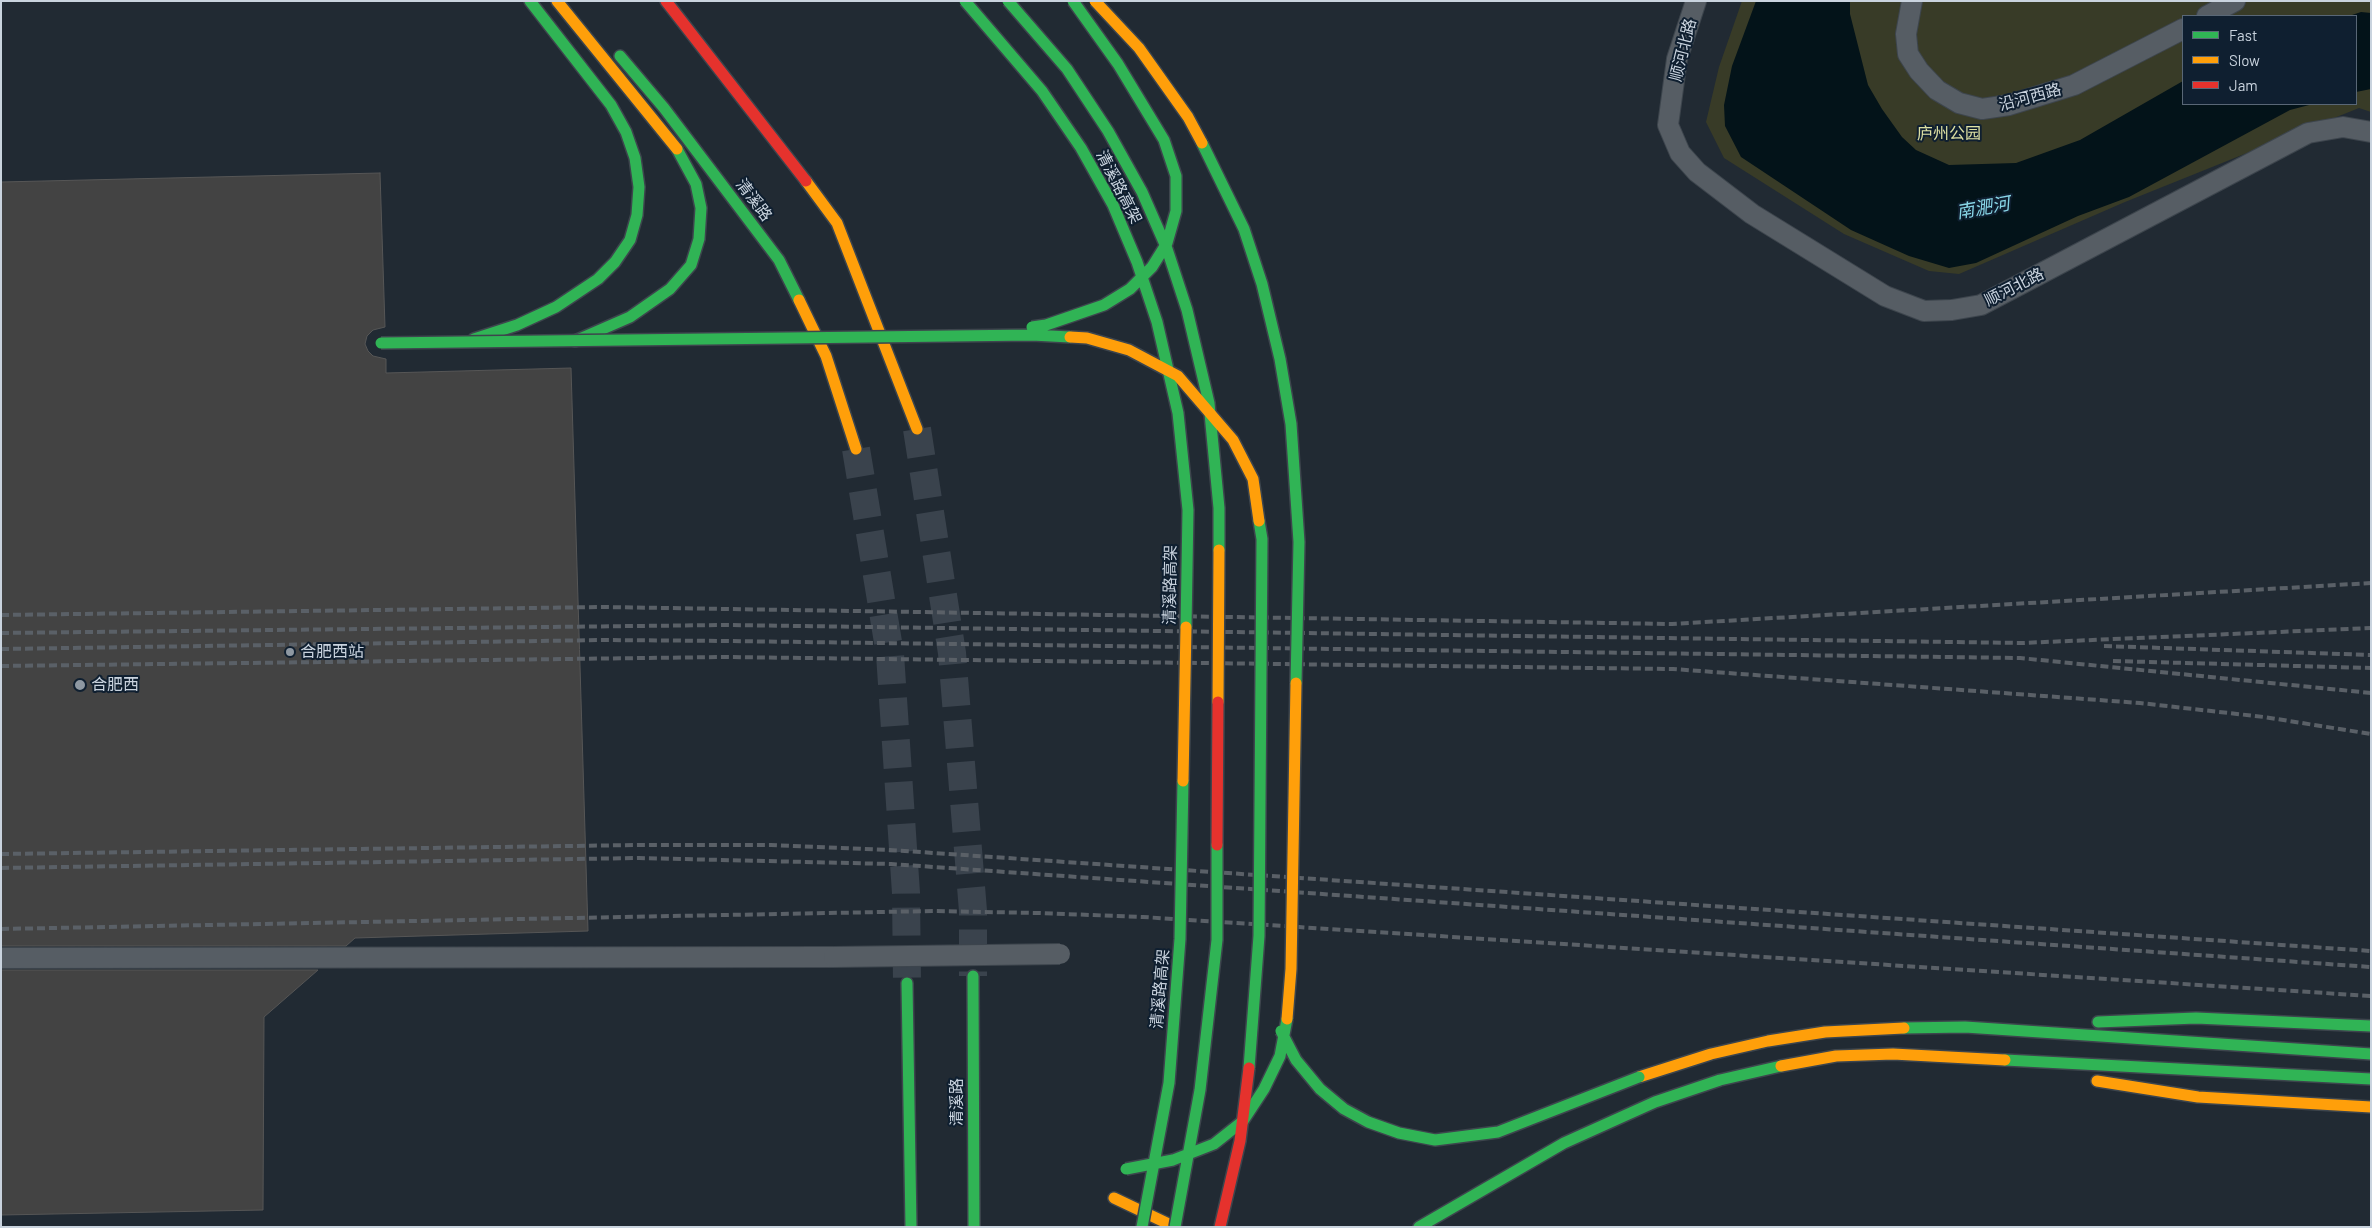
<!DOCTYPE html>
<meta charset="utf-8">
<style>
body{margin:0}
#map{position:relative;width:2372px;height:1228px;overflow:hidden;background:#212a33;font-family:Barlow,sans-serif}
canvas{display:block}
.frame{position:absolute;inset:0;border:2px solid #c9d3de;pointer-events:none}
.legend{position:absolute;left:2182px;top:15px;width:175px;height:90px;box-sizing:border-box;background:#0f1f30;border:1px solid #596776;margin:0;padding:6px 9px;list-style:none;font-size:15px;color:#c9d3de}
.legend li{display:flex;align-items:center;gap:10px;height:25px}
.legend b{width:25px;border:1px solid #596776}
</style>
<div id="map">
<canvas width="2372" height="1228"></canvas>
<div class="frame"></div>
<ul class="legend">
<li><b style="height:6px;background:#30b455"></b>Fast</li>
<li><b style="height:6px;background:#ff9f0a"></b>Slow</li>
<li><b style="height:6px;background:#e5322d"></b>Jam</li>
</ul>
</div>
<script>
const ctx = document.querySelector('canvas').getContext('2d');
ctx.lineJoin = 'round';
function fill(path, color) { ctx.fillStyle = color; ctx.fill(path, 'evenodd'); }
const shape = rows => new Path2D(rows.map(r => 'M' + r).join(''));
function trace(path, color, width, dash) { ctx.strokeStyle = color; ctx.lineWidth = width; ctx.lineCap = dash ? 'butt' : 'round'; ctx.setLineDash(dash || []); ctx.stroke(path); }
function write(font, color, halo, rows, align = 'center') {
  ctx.font = font + ' Barlow,"Noto Sans SC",sans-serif'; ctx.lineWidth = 4; ctx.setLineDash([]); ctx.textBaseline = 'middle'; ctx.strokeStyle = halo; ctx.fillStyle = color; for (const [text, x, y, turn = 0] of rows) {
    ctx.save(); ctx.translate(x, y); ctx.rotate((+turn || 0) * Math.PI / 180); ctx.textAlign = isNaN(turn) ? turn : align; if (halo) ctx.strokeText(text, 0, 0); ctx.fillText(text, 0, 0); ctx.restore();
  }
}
fill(shape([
 [1742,1,2371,1,2371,112,2359,108,2125,202,1959,274,1929,271,1844,234,1724,158,1706,122,1719,67],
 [2183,16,2356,16,2356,104,2183,104]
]), '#383b27');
fill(shape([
 [1756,1,1850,1,1850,14,1868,85,1882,109,1902,137,1916,150,1949,165,2016,163,2080,140,2183,81,2183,104,2313,104,2290,110,2129,197,2078,216,1976,263,1949,268,1909,256,1851,230,1741,157,1725,126,1724,105,1732,66],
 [2361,12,2371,13,2371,89,2356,92,2356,16,2349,16]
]), '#031319');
const building = shape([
 [380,173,385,327,373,330,367,336,365,344,368,351,373,356,386,359,386,373,571,368,588,931,355,938,346,946,1,946,1,182,380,173],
 [1,970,318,970,264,1017,263,1210,1,1215,1,970]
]);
fill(building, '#434343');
trace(building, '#565656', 1);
trace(shape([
 [917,429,952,653,973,911,973,976],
 [856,449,890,654,906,893,907,983]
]), '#3a434d', 28, [28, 14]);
const street = shape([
 [1696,1,1677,59,1668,125,1680,153,1697,172,1752,214,1885,296,1924,311,1952,310,1981,305,2308,133,2343,127,2371,132],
 [1912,1,1906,34,1908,54,1919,71,1937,90,1959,103,1982,109,2009,105,2074,85,2183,29],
 [2207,16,2235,1],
 [1,958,834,957]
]);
const fast = shape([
 [620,56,664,108,779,260,799,300],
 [474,339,517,325,556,307,598,279,615,262,630,240,637,215,639,187,635,158,626,132,611,105,530,1],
 [575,341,630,317,670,289,691,265,699,239,701,208,696,184,677,149],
 [973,976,974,1227],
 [907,983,911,1227],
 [2098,1022,2196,1018,2371,1026],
 [1904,1028,1965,1027,2371,1054],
 [2005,1060,2371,1079],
 [1419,1227,1564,1143,1655,1102,1720,1080,1781,1066]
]);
const slow = shape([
 [557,1,677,149],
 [806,181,837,223,917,429],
 [799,300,826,356,856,449],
 [1781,1066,1836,1056,1893,1054,2005,1060],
 [1639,1077,1711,1054,1768,1041,1825,1032,1904,1028],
 [2097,1081,2198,1097,2371,1107],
 [1114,1198,1175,1227]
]);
const jam = shape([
 [666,1,806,181]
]);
trace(street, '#3d454d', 22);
trace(fast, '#3d454d', 14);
trace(slow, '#3d454d', 14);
trace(jam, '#3d454d', 14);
trace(street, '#565d64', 20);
trace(fast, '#30b455', 11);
trace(slow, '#ff9f0a', 11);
trace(jam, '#e5322d', 11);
trace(shape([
 [1,615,603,607,1672,624,2371,583],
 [1,633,726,625,2022,643,2371,628],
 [2104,646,2371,655],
 [1,649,605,640,727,641,2020,658,2371,693],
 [2113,661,2371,668],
 [1,666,727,657,1673,669,2140,703,2264,717,2371,734],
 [1,854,639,845,771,845,890,850,2371,951],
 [1,868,639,858,891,864,2371,967],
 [1,929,933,911,1039,913,1143,917,2371,996]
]), '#5a6067', 4, [8, 4]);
const streetBridge = shape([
 [834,957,1060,954]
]);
const fastBridge = shape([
 [965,1,1042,91,1081,148,1113,205,1137,262,1157,322,1178,413,1188,510,1186,627],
 [1008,1,1067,69,1108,131,1142,192,1167,249,1187,310,1209,403,1219,508,1219,550],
 [1202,143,1244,229,1262,284,1280,359,1291,424,1299,542,1296,683],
 [1032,327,1046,325,1104,305,1130,289,1152,267,1167,243,1176,211,1176,176,1164,140,1118,64,1073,1],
 [381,343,1032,335,1070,337],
 [1281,1031,1296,1060,1320,1089,1344,1109,1368,1122,1399,1133,1435,1140,1498,1132,1639,1077],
 [1249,1068,1259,936,1262,539,1259,521],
 [1126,1169,1173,1160,1214,1144,1243,1121,1264,1089,1280,1056,1287,1019],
 [1142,1227,1169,1083,1180,939,1183,781],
 [1175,1227,1200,1090,1217,940,1217,845]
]);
const slowBridge = shape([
 [1095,1,1139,48,1188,117,1202,143],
 [1070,337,1087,338,1129,350,1178,376,1233,440,1253,479,1259,521],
 [1218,702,1219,550],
 [1183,781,1186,627],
 [1287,1019,1291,969,1296,683]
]);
const jamBridge = shape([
 [1217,845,1218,702],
 [1220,1227,1240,1141,1249,1068]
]);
trace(streetBridge, '#3d454d', 22, []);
trace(fastBridge, '#3d454d', 14, []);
trace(slowBridge, '#3d454d', 14, []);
trace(jamBridge, '#3d454d', 14, []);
trace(streetBridge, '#565d64', 20);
trace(fastBridge, '#30b455', 11);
trace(slowBridge, '#ff9f0a', 11);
trace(jamBridge, '#e5322d', 11);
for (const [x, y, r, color] of [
 [290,652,5,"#8e98a2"],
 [80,685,6,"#8e98a2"]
]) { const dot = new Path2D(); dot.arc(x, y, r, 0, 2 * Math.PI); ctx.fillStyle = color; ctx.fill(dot); trace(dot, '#0f1f30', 2); }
write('16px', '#c9d3de', '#0f1f30', [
 ["顺河北路",1683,50,-76],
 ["沿河西路",2030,97,-15],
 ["清溪路高架",1119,187,63],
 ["清溪路",754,200,53],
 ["顺河北路",2014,287,-27],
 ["清溪路高架",1170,585,-89],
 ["清溪路高架",1160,989,-85],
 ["清溪路",957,1102,-90]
]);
write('16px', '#dde0a3', '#0f1f30', [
 ["庐州公园",1949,134]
]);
write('16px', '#c9d3de', '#0f1f30', [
 ["合肥西站",300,652],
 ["合肥西",91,685]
], 'left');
write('italic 18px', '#88d5e6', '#0f1f30', [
 ["南淝河",1983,208,-10]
]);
</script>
